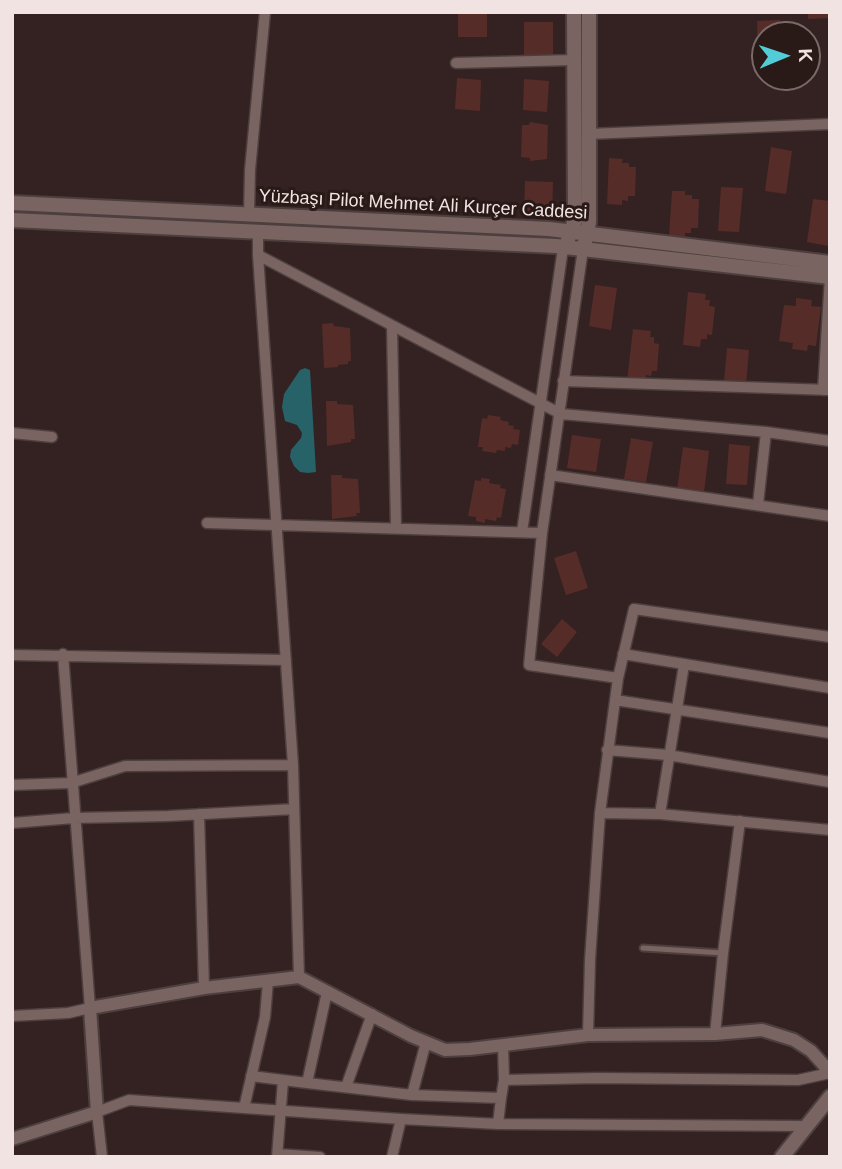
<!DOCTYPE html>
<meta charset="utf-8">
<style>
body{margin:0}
#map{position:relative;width:842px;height:1169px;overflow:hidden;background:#332221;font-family:Arial,sans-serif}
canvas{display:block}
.frame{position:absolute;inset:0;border:14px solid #f0e3e2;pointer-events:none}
.north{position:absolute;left:751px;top:21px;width:70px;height:70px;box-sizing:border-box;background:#291917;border:2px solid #796a68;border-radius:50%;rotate:88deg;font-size:19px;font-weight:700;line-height:28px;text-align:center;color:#f0e3e2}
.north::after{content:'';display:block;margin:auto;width:24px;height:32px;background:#52ccd6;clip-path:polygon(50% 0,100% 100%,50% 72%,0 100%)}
</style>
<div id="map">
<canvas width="842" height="1169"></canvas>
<div class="frame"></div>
<div class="north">K</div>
</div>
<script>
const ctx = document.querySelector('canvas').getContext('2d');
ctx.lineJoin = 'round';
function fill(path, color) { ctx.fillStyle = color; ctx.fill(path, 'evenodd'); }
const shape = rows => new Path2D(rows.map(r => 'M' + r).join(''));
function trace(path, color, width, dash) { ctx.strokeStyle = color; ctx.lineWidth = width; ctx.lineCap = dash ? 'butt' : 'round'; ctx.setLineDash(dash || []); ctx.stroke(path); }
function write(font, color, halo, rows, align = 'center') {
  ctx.font = font + ' Arial,sans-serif'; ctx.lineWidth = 6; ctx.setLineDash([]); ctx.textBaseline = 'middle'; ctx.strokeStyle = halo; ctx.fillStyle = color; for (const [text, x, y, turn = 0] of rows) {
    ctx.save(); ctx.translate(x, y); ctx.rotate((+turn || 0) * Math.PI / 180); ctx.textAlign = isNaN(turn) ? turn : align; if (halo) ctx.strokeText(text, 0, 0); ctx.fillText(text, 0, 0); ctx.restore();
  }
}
fill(shape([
 [12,210,559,235,558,240,12,214]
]), '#593f3c');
fill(shape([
 [305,368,310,370,316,472,308,473,300,472,294,466,290,457,291,450,301,438,302,433,297,425,285,421,282,407,284,394,300,370]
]), '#266268');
fill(shape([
 [458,12,487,12,487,37,458,37],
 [808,12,830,12,830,18,808,19],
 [780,20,781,35,765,35,765,53,758,53,757,21],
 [524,22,553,22,553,58,524,58],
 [457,78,481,80,480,111,455,109],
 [524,79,549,81,547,112,523,110],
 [530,122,548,125,547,159,530,161,530,158,521,157,522,125,529,125],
 [771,147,792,151,786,194,765,191],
 [609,158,623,159,622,163,629,163,629,167,636,167,635,196,628,196,628,201,622,200,622,205,607,204],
 [525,181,553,182,552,217,524,217],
 [721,187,743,188,739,232,718,231],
 [672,191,685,191,685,195,692,195,692,199,699,199,698,228,691,228,691,233,685,233,685,237,669,236],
 [813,199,830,201,828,246,807,242],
 [595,285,617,288,611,330,589,326],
 [688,292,706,294,705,300,710,300,709,306,715,307,712,335,707,334,707,339,701,339,700,347,683,345],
 [796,298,812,300,811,306,821,307,816,346,808,345,807,351,792,349,793,343,779,341,784,305,796,306],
 [333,323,334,326,350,328,351,361,348,361,348,364,338,365,338,367,324,368,322,324],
 [633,329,651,331,650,337,654,337,654,343,659,344,657,371,652,371,651,376,646,375,645,383,627,381],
 [727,348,749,350,746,384,724,381],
 [326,401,337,401,337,404,353,405,355,439,351,439,351,442,327,446],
 [488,415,501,417,500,420,509,422,508,425,514,426,513,429,520,430,518,445,512,444,511,448,505,447,505,451,497,450,496,453,482,451,483,447,478,447,482,418,487,419],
 [572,435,601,439,596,472,567,468],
 [631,438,653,442,646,482,624,479],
 [729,444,750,446,747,485,726,484],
 [683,447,709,451,704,492,677,489],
 [331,475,342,475,342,478,358,479,360,513,356,513,357,516,332,519],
 [481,478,490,479,489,483,501,485,500,488,506,489,501,518,497,517,496,521,485,519,485,523,476,521,476,517,468,516,475,480,481,481],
 [576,551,588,588,566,595,554,558],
 [562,619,577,632,557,657,541,644]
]), '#562c29');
const service = shape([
 [643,948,723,953]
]);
const minor = shape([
 [456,63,574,60],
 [589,134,830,124],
 [249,214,250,170,265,12],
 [258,231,258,255,293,765,299,977],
 [583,249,542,533,529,665,618,678],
 [258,255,561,414,766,432,830,441],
 [392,327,396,528],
 [563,381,830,390],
 [823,390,830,277],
 [12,433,52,437],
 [550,475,830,516],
 [758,504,766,432],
 [207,523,542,533],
 [522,532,562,255,565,247],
 [623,654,830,688],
 [12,655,286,660],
 [615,700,830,733],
 [607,750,668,755,830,782],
 [12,785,71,783,125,766,293,765],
 [600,813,660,814,830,830],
 [199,814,204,988],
 [660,814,684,665],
 [12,823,74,818,168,816,294,809],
 [327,992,307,1083,412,1095,501,1098,498,1124],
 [12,1016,68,1013,90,1008,63,654],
 [715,1034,723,953,740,821],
 [588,1035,590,960,600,813,618,678,634,609,830,637],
 [503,1045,504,1080],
 [251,1076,307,1083],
 [346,1087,372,1014],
 [412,1095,426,1042],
 [501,1098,504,1080,597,1078,798,1080,830,1073],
 [244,1108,265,1017,268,981],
 [278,1154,320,1157],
 [102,1157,97,1112,129,1100,401,1119,498,1124,805,1126],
 [277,1157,283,1081],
 [392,1157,401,1119]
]);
const tertiary = shape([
 [12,1139,97,1112,90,1008,204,988,299,977,411,1036,445,1050,470,1049,588,1035,715,1034,762,1030,794,1040,811,1051,830,1072]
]);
const secondary = shape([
 [12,203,549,229,830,263],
 [12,220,556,246,830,277],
 [568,239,575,220,574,12],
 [585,241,589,222,589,12],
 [782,1157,830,1097]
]);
trace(service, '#4d3f3e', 9);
trace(minor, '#4d3f3e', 13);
trace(tertiary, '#4d3f3e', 16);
trace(secondary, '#4d3f3e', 18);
trace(service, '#796462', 5);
trace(minor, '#796462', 10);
trace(tertiary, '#796462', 12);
trace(secondary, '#796462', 14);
write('18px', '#f0e3e2', '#291917', [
 ["Yüzbaşı Pilot Mehmet Ali Kurçer Caddesi",423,205,3]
]);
</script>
